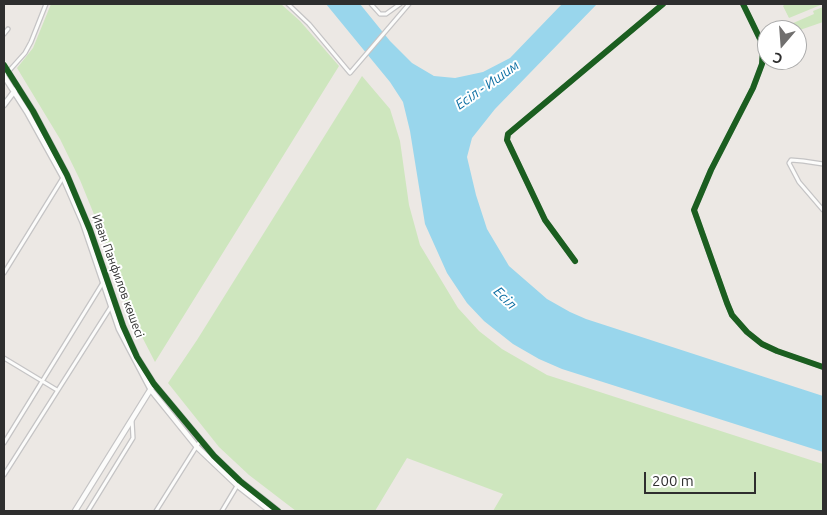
<!DOCTYPE html>
<meta charset="utf-8">
<style>
body{margin:0}
#map{position:relative;width:827px;height:515px;overflow:hidden;background:#ece8e4;font-family:Ubuntu,sans-serif}
canvas{display:block}
.frame{position:absolute;inset:0;border:5px solid #2e2e2e;pointer-events:none}
.north{position:absolute;left:757px;top:20px;width:50px;height:50px;box-sizing:border-box;background:#fff;border:1px solid #ababab;border-radius:50%;rotate:198deg;font-size:14px;font-weight:700;line-height:20px;text-align:center;color:#2e2e2e}
.north::after{content:'';display:block;margin:auto;width:18px;height:22px;background:#706f6e;clip-path:polygon(50% 0,100% 100%,50% 72%,0 100%)}
.scale{position:absolute;left:644px;top:472px;width:112px;height:22px;box-sizing:border-box;border:2px solid #2e2e2e;border-top:0;padding-left:6px;font-size:15px;line-height:18px;white-space:nowrap;color:#2e2e2e;-webkit-text-stroke:4px #fff;paint-order:stroke}
</style>
<div id="map">
<canvas width="827" height="515"></canvas>
<div class="frame"></div>
<div class="north">С</div>
<div class="scale">200 m</div>
</div>
<script>
const ctx = document.querySelector('canvas').getContext('2d');
ctx.lineJoin = 'round';
function fill(path, color) { ctx.fillStyle = color; ctx.fill(path, 'evenodd'); }
const shape = rows => new Path2D(rows.map(r => 'M' + r).join(''));
function trace(path, color, width, dash) { ctx.strokeStyle = color; ctx.lineWidth = width; ctx.lineCap = dash ? 'butt' : 'round'; ctx.setLineDash(dash || []); ctx.stroke(path); }
function write(font, color, halo, rows, align = 'center') {
  ctx.font = font + ' Ubuntu,sans-serif'; ctx.lineWidth = 4; ctx.setLineDash([]); ctx.textBaseline = 'middle'; ctx.strokeStyle = halo; ctx.fillStyle = color; for (const [text, x, y, turn = 0] of rows) {
    ctx.save(); ctx.translate(x, y); ctx.rotate((+turn || 0) * Math.PI / 180); ctx.textAlign = isNaN(turn) ? turn : align; if (halo) ctx.strokeText(text, 0, 0); ctx.fillText(text, 0, 0); ctx.restore();
  }
}
fill(shape([
 [51,4,281,4,300,21,339,66,155,362,122,298,102,234,80,180,60,139,17,68,33,48],
 [785,4,823,4,789,18,783,6],
 [823,7,823,22,797,31,789,30,791,24,814,14,813,11],
 [362,76,390,109,400,141,409,205,420,245,458,308,479,331,502,349,547,375,823,464,823,511,493,511,503,494,407,458,375,511,296,511,249,475,219,447,168,383,197,340]
]), '#cee6be');
fill(shape([
 [326,4,360,4,390,41,412,63,434,76,455,78,483,72,510,58,562,4,597,4,495,109,472,138,467,157,476,195,487,229,509,266,547,299,570,312,586,319,823,396,823,452,562,369,539,359,513,344,484,321,467,303,447,273,425,224,410,131,403,102,390,82]
]), '#99d6ec');
const minor = shape([
 [288,4,309,24,350,73,409,4],
 [371,4,380,14,386,14,400,4],
 [743,4,761,41,763,49,762,64,753,88,711,170,694,210,727,303,732,315,747,332,762,344,777,351,823,367],
 [4,34,8,29],
 [4,65,8,72,25,53,31,42,46,4],
 [823,164,803,161,791,160,789,163,799,182,823,210],
 [575,261,545,220,507,140,508,134,663,4],
 [4,273,64,176],
 [4,358,57,390],
 [4,443,104,281],
 [4,475,112,305],
 [88,511,133,438,132,420],
 [156,511,200,441],
 [222,511,240,481]
]);
const tertiary = shape([
 [4,73,8,72,33,111,67,175,90,230,123,326,137,357,154,384,214,456,240,481,278,511],
 [4,76,27,112,63,177,83,223,119,329,151,390,197,447,238,486,270,511],
 [4,105,16,89],
 [75,511,152,387]
]);
trace(minor, '#c5c4c5', 5.5);
trace(tertiary, '#c5c4c5', 7);
trace(minor, '#fcfcfb', 3);
trace(tertiary, '#fcfcfb', 4.5);
trace(shape([
 [743,4,761,41,763,49,762,64,753,88,711,170,694,210,727,303,732,315,747,332,762,344,777,351,823,367],
 [4,65,33,111,67,175,90,230,123,326,137,357,154,384,214,456,240,481,278,511],
 [575,261,545,220,507,140,508,134,663,4]
]), '#1b5e20', 6);
write('12px', '#2e2e2e', '#fff', [
 ["Иван Панфилов көшесі",118,276,70]
]);
write('italic 14px', '#0d6fa3', '#fff', [
 ["Есіл - Ишим",487,85,-35],
 ["Есіл",505,298,44]
]);
</script>
